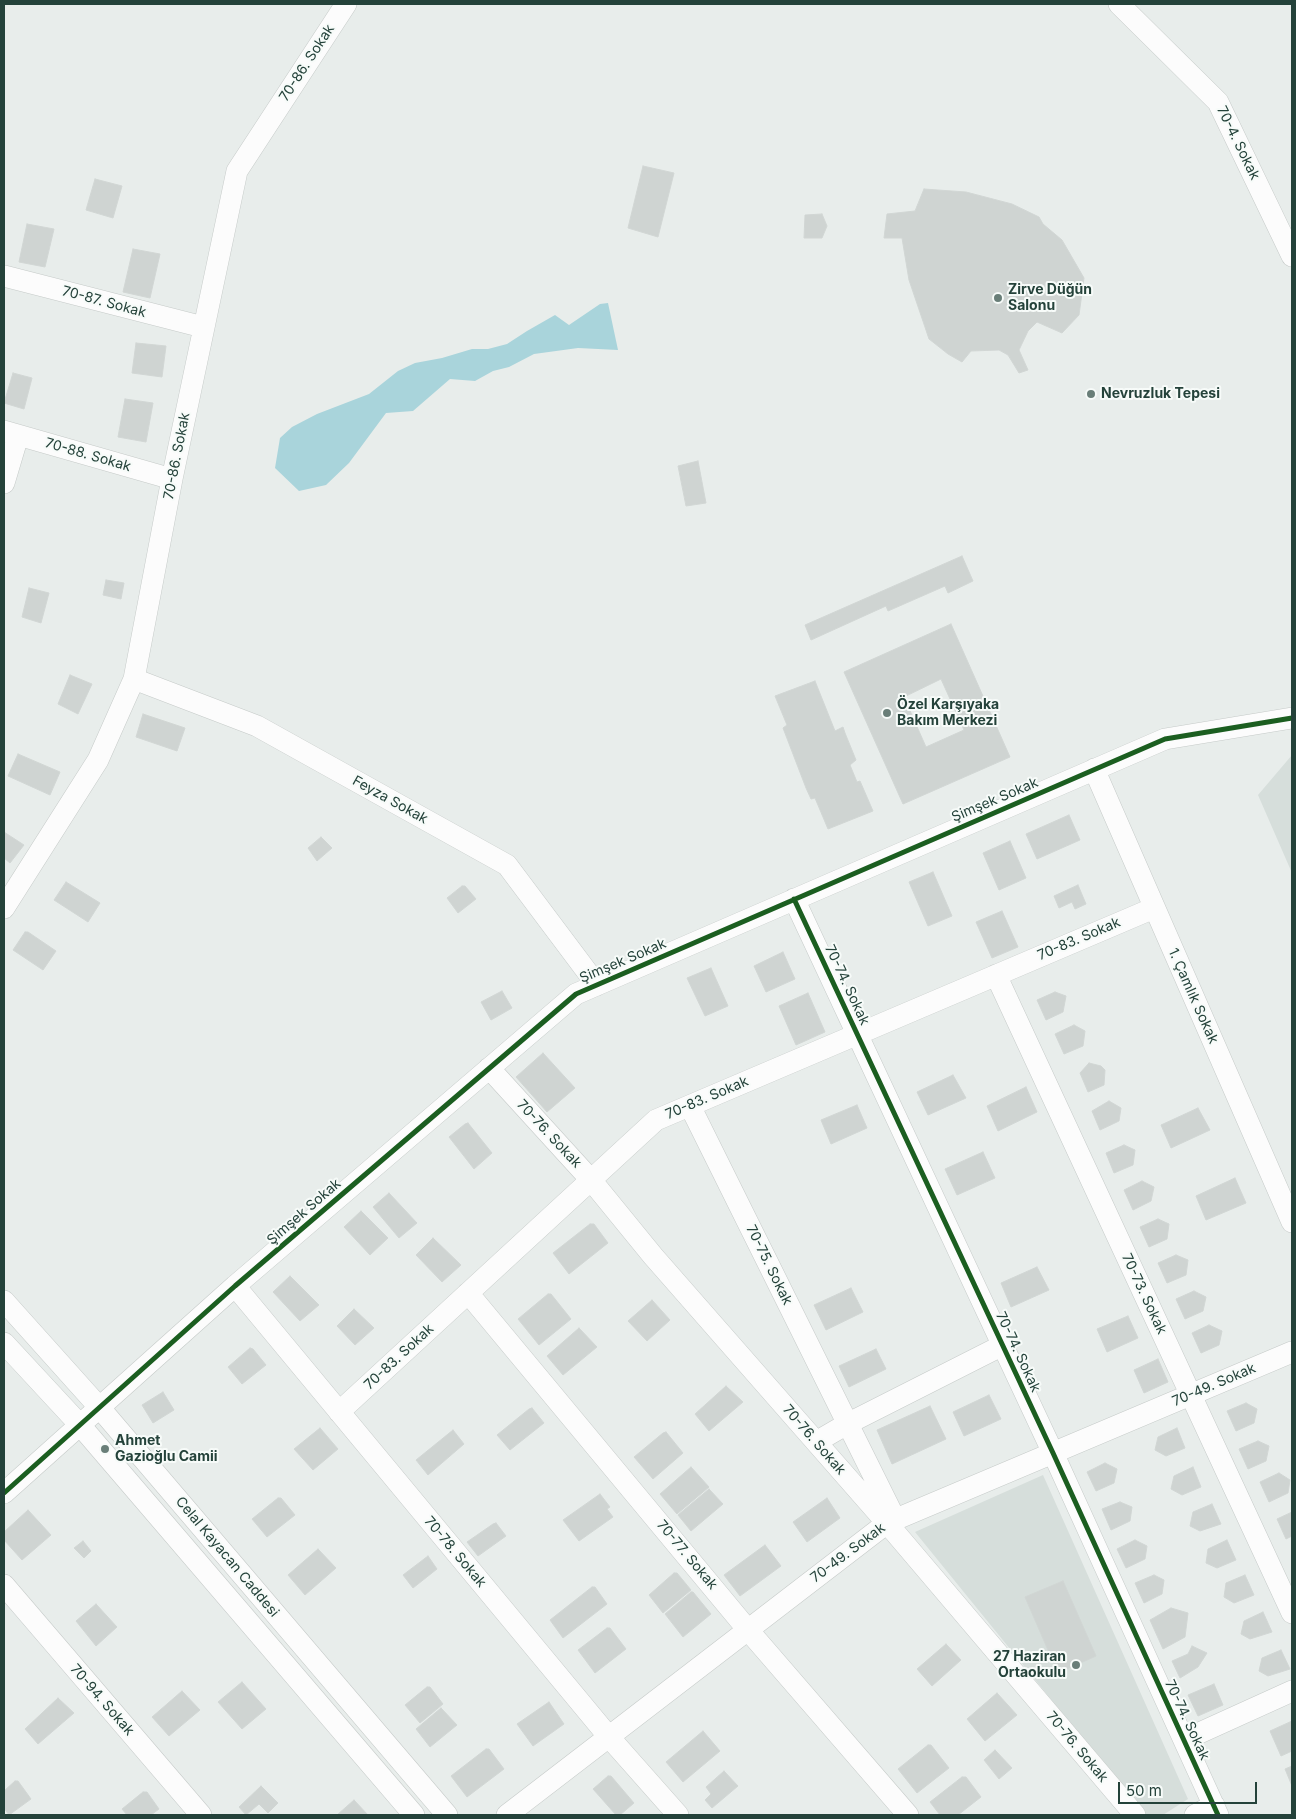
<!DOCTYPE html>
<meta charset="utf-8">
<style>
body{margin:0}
#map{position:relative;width:1296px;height:1819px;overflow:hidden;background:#e8edeb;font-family:Inter,sans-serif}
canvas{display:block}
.frame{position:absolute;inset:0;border:5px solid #24423a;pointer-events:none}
.scale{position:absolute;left:1118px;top:1782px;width:139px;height:22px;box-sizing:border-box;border:2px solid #24423a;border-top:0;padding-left:6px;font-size:15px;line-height:18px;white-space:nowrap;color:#24423a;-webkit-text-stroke:4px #f7fbf9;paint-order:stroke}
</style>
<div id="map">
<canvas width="1296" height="1819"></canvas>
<div class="frame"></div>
<div class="scale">50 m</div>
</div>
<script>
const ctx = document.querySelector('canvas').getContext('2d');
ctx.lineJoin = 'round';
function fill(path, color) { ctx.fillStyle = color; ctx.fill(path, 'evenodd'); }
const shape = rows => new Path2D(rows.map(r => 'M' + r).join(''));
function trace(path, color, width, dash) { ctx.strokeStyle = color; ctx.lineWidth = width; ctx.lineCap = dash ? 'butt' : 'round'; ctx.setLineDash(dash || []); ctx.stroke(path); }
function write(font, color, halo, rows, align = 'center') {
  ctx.font = font + ' Inter,sans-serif'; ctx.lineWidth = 4; ctx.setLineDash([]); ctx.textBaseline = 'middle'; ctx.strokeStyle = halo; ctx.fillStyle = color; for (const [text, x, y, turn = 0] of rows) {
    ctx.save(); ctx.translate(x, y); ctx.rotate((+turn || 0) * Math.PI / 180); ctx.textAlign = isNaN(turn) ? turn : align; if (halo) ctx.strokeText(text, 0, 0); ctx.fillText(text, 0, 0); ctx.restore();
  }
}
fill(shape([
 [1292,755,1292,873,1258,795],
 [1043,1475,1188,1799,1163,1815,1145,1815,915,1532]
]), '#d6dedb');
fill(shape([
 [608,303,618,350,578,348,534,354,509,367,493,371,475,381,450,379,413,411,386,413,349,463,326,485,299,491,275,468,280,438,292,427,317,414,369,394,398,371,415,363,442,358,472,349,488,349,507,344,527,331,555,315,569,325,600,304]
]), '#a9d4db');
const building = shape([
 [643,166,674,173,658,237,628,228,643,166],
 [95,179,122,186,113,218,86,210,95,179],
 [924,189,966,192,1012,204,1039,217,1043,224,1062,240,1084,278,1079,315,1062,333,1037,322,1028,331,1019,350,1028,370,1019,373,1008,355,999,350,971,351,962,362,948,354,929,339,909,280,902,238,884,238,887,214,915,211,924,189],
 [822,214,827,226,822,238,804,238,805,215,822,214],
 [27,224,54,229,45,267,19,262,27,224],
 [133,249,160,254,150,298,123,292,133,249],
 [136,343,166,346,162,377,132,373,136,343],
 [13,373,32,378,24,409,4,403,13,373],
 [125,399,153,403,146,442,118,437,125,399],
 [698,461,706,503,686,506,678,466,698,461],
 [962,556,973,581,948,593,945,586,888,611,886,606,811,640,805,625,962,556],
 [106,580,124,583,121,599,103,595,106,580],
 [29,588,49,593,41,623,22,617,29,588],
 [951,624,1010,757,903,804,844,672,951,624],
 [941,679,964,730,926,747,904,697,941,679],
 [70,675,92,684,78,714,58,704,70,675],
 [815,681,835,731,843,727,845,733,856,760,850,765,857,782,860,781,873,811,828,829,815,798,811,799,806,788,783,728,787,725,775,696,815,681],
 [143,714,185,728,177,751,136,737,143,714],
 [18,754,60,772,50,795,8,776,18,754],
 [1069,815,1080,840,1037,859,1026,834,1069,815],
 [4,832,24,845,10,863,4,858,4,832],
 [321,837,332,848,317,861,308,848,321,837],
 [1010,841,1026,878,999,890,983,853,1010,841],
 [933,872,952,916,928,926,909,882,933,872],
 [66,882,100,903,88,922,54,900,66,882],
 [1078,885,1086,904,1075,909,1072,902,1059,908,1054,896,1078,885],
 [462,886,465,886,476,899,458,913,447,898,462,886],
 [1002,911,1018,947,992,958,976,922,1002,911],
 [25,932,28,932,56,951,43,970,13,950,25,932],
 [783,952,795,979,766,992,754,966,783,952],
 [711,968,728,1006,705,1016,687,978,711,968],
 [502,991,512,1008,491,1020,481,1002,502,991],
 [1055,992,1066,996,1063,1012,1046,1020,1037,1000,1055,992],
 [808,993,825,1032,796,1045,779,1006,808,993],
 [1074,1025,1085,1031,1083,1046,1064,1054,1055,1034,1074,1025],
 [543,1053,575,1088,547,1112,516,1077,543,1053],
 [1089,1063,1101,1066,1105,1070,1104,1085,1088,1092,1080,1073,1089,1063],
 [953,1075,966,1098,928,1115,917,1092,953,1075],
 [1026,1087,1037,1112,998,1131,987,1106,1026,1087],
 [1109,1101,1121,1108,1119,1121,1100,1130,1092,1111,1109,1101],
 [857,1105,867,1128,831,1144,821,1120,857,1105],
 [1198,1108,1210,1130,1171,1148,1161,1125,1198,1108],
 [468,1123,492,1153,474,1169,449,1137,465,1124,468,1123],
 [1124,1145,1135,1150,1133,1165,1114,1173,1106,1153,1124,1145],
 [983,1152,995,1178,957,1195,945,1169,983,1152],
 [1235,1178,1246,1203,1206,1220,1196,1196,1235,1178],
 [1142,1181,1154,1187,1151,1201,1133,1210,1124,1190,1142,1181],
 [389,1193,417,1223,399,1238,373,1207,389,1193],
 [361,1211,388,1238,370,1255,344,1227,361,1211],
 [1158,1219,1169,1224,1167,1239,1149,1247,1140,1227,1158,1219],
 [590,1224,594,1224,608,1243,569,1274,553,1253,590,1224],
 [433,1238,461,1265,442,1282,416,1255,433,1238],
 [1176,1255,1188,1260,1186,1275,1167,1283,1158,1263,1176,1255],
 [1037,1267,1049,1290,1011,1307,1001,1283,1037,1267],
 [290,1276,319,1305,300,1321,273,1292,290,1276],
 [851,1288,863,1312,826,1330,814,1305,851,1288],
 [1194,1291,1206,1297,1203,1311,1185,1319,1176,1299,1194,1291],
 [548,1294,551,1294,571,1319,539,1345,518,1319,548,1294],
 [652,1300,670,1320,647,1341,628,1321,652,1300],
 [354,1309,374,1328,355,1345,337,1326,354,1309],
 [1128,1316,1138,1338,1107,1352,1097,1329,1128,1316],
 [1209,1325,1222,1331,1219,1345,1201,1353,1192,1333,1209,1325],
 [579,1328,597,1347,563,1375,547,1356,579,1328],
 [250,1348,253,1349,266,1365,242,1384,228,1367,250,1348],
 [876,1349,886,1369,849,1387,839,1366,876,1349],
 [1158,1359,1168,1382,1144,1393,1134,1370,1158,1359],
 [726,1386,743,1402,709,1431,695,1414,726,1386],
 [163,1392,174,1410,153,1423,142,1405,163,1392],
 [989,1395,1001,1419,964,1436,953,1412,989,1395],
 [1246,1403,1257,1409,1254,1423,1236,1431,1227,1411,1246,1403],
 [930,1406,946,1439,892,1464,877,1430,930,1406],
 [532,1408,544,1423,510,1450,497,1435,529,1409,532,1408],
 [320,1428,338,1449,313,1470,294,1449,320,1428],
 [1177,1428,1185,1448,1166,1456,1155,1450,1158,1437,1177,1428],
 [453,1430,464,1444,428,1475,416,1460,453,1430],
 [666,1432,683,1453,653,1479,634,1457,663,1433,666,1432],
 [1258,1441,1269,1446,1266,1461,1248,1469,1239,1449,1258,1441],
 [1105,1463,1117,1469,1114,1483,1096,1491,1087,1472,1105,1463],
 [691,1467,709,1487,677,1514,660,1494,691,1467],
 [1193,1467,1201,1487,1182,1495,1171,1489,1174,1476,1193,1467],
 [1279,1473,1290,1480,1288,1493,1269,1502,1260,1482,1279,1473],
 [709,1489,723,1504,691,1531,678,1515,709,1489],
 [600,1494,610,1507,607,1509,613,1517,579,1541,563,1520,600,1494],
 [278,1498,281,1498,295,1515,267,1537,252,1519,278,1498],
 [827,1498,840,1518,807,1542,793,1522,827,1498],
 [1120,1502,1132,1507,1130,1521,1111,1530,1102,1509,1120,1502],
 [1212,1504,1221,1524,1200,1531,1190,1526,1193,1512,1212,1504],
 [28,1510,51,1535,22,1560,4,1540,4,1532,28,1510],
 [1292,1512,1292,1536,1286,1539,1277,1519,1292,1512],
 [496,1523,506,1536,478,1556,467,1542,493,1524,496,1523],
 [1135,1540,1147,1546,1145,1559,1126,1568,1117,1549,1135,1540],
 [1227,1540,1236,1560,1217,1568,1206,1563,1208,1549,1227,1540],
 [83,1541,91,1551,84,1558,74,1548,83,1541],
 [765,1545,781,1566,740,1596,724,1575,765,1545],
 [318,1549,336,1568,305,1595,288,1575,318,1549],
 [428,1556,437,1569,413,1588,403,1575,428,1556],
 [674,1573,677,1573,691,1590,663,1613,649,1595,674,1573],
 [1154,1575,1164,1580,1162,1594,1144,1603,1135,1583,1154,1575],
 [1245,1575,1254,1595,1234,1603,1224,1597,1226,1583,1245,1575],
 [1063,1581,1096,1656,1058,1673,1025,1597,1063,1581],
 [592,1587,595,1587,607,1604,563,1638,550,1620,592,1587],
 [691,1592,693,1592,711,1614,683,1637,665,1614,691,1592],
 [96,1604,117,1627,96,1646,76,1621,96,1604],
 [1171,1608,1188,1613,1185,1637,1163,1649,1150,1620,1171,1608],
 [1263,1612,1272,1632,1250,1639,1241,1634,1244,1621,1263,1612],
 [607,1628,610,1628,626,1649,595,1673,578,1650,607,1628],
 [946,1644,961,1660,932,1686,917,1669,946,1644],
 [1192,1646,1207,1653,1198,1667,1180,1678,1172,1661,1188,1654,1192,1646],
 [1281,1650,1290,1669,1268,1676,1259,1671,1262,1658,1281,1650],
 [242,1682,266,1709,242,1729,218,1702,242,1682],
 [1214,1684,1223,1705,1198,1716,1188,1695,1214,1684],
 [427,1687,430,1687,443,1704,420,1723,405,1705,427,1687],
 [182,1691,200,1710,169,1736,152,1717,182,1691],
 [997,1693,1017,1715,985,1741,967,1719,997,1693],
 [58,1698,74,1713,38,1744,25,1729,58,1698],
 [549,1702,564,1724,533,1746,517,1724,549,1702],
 [441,1708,457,1725,430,1747,416,1729,441,1708],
 [1292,1721,1292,1751,1281,1756,1270,1731,1292,1721],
 [703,1731,720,1751,683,1782,666,1762,703,1731],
 [928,1745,931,1745,949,1768,917,1793,898,1769,928,1745],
 [486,1749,489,1749,504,1769,467,1797,451,1776,486,1749],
 [995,1750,1012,1768,999,1779,984,1760,995,1750],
 [1292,1766,1292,1786,1285,1769,1292,1766],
 [724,1771,738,1786,712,1808,705,1800,711,1794,706,1787,724,1771],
 [608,1776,611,1776,634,1803,620,1815,616,1815,593,1789,608,1776],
 [962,1777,966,1777,981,1797,958,1815,940,1815,930,1802,962,1777],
 [15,1781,18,1781,31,1799,9,1815,4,1808,4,1791,15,1781],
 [261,1786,278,1803,268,1813,259,1804,246,1815,239,1807,261,1786],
 [143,1792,147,1792,159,1809,151,1815,127,1815,122,1809,143,1792],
 [354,1800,368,1815,337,1815,354,1800]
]);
fill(building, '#cfd4d2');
trace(building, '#d1d6d4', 1);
const minor = shape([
 [1119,4,1218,102,1292,256],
 [4,276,203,327],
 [4,431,172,479],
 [4,483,18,436],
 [134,679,257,726,507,865,597,985],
 [1094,769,1292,1222],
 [794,899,1053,1453,1218,1815],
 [4,908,98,760,134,679,172,479,237,171,346,4],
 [996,975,1292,1613],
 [489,1068,591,1180,653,1256,887,1523,1135,1815],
 [690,1106,895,1519],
 [235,1286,609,1737,678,1815],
 [468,1293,748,1630,908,1815],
 [4,1301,99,1407,447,1815],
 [4,1343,80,1425,414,1815],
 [339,1412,656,1120,1154,908],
 [816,1442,847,1424,1003,1345],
 [4,1493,235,1286,576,994,1165,739,1292,718],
 [4,1585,201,1815],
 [1184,1740,1292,1691],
 [507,1815,887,1523,1292,1352],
 [1195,1815,1214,1805]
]);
trace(minor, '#c5cac8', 22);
trace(minor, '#fcfcfc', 21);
trace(shape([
 [794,899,1053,1453,1218,1815],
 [4,1493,235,1286,576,994,1165,739,1292,718]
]), '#1b5e20', 5);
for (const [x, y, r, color] of [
 [998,298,5,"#697e78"],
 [1091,394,5,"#697e78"],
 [887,713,5,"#697e78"],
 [105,1449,5,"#697e78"],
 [1076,1665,5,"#697e78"]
]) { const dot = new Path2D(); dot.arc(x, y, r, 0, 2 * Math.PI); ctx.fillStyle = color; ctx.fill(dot); trace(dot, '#f7fbf9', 2); }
write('14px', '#24423a', '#f7fbf9', [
 ["70-86. Sokak",307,63,-57],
 ["70-4. Sokak",1238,143,64],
 ["70-87. Sokak",104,302,15],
 ["70-88. Sokak",88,455,16],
 ["70-86. Sokak",177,456,-79],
 ["Feyza Sokak",390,800,29],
 ["Şimşek Sokak",995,800,-23],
 ["70-83. Sokak",1079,939,-23],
 ["Şimşek Sokak",623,961,-23],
 ["70-74. Sokak",847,985,65],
 ["1. Çamlık Sokak",1193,996,66],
 ["70-83. Sokak",707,1098,-23],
 ["70-76. Sokak",549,1134,47],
 ["Şimşek Sokak",304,1212,-41],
 ["70-75. Sokak",769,1265,64],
 ["70-73. Sokak",1144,1294,65],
 ["70-74. Sokak",1018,1352,65],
 ["70-83. Sokak",399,1357,-43],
 ["70-49. Sokak",1214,1385,-23],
 ["70-76. Sokak",814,1440,49],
 ["70-78. Sokak",455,1552,50],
 ["70-49. Sokak",848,1553,-37],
 ["70-77. Sokak",687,1555,50],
 ["Celal Kayacan Caddesi",227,1557,50],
 ["70-94. Sokak",102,1700,49],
 ["70-74. Sokak",1187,1720,65],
 ["70-76. Sokak",1077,1747,50]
]);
write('bold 14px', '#24423a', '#f7fbf9', [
 ["Zirve Düğün",1008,290],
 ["Salonu",1008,306],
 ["Nevruzluk Tepesi",1101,394],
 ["Özel Karşıyaka",897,705],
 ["Bakım Merkezi",897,721],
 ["Ahmet",115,1441],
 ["Gazioğlu Camii",115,1457],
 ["27 Haziran",1066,1657,"right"],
 ["Ortaokulu",1066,1673,"right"]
], 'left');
</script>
